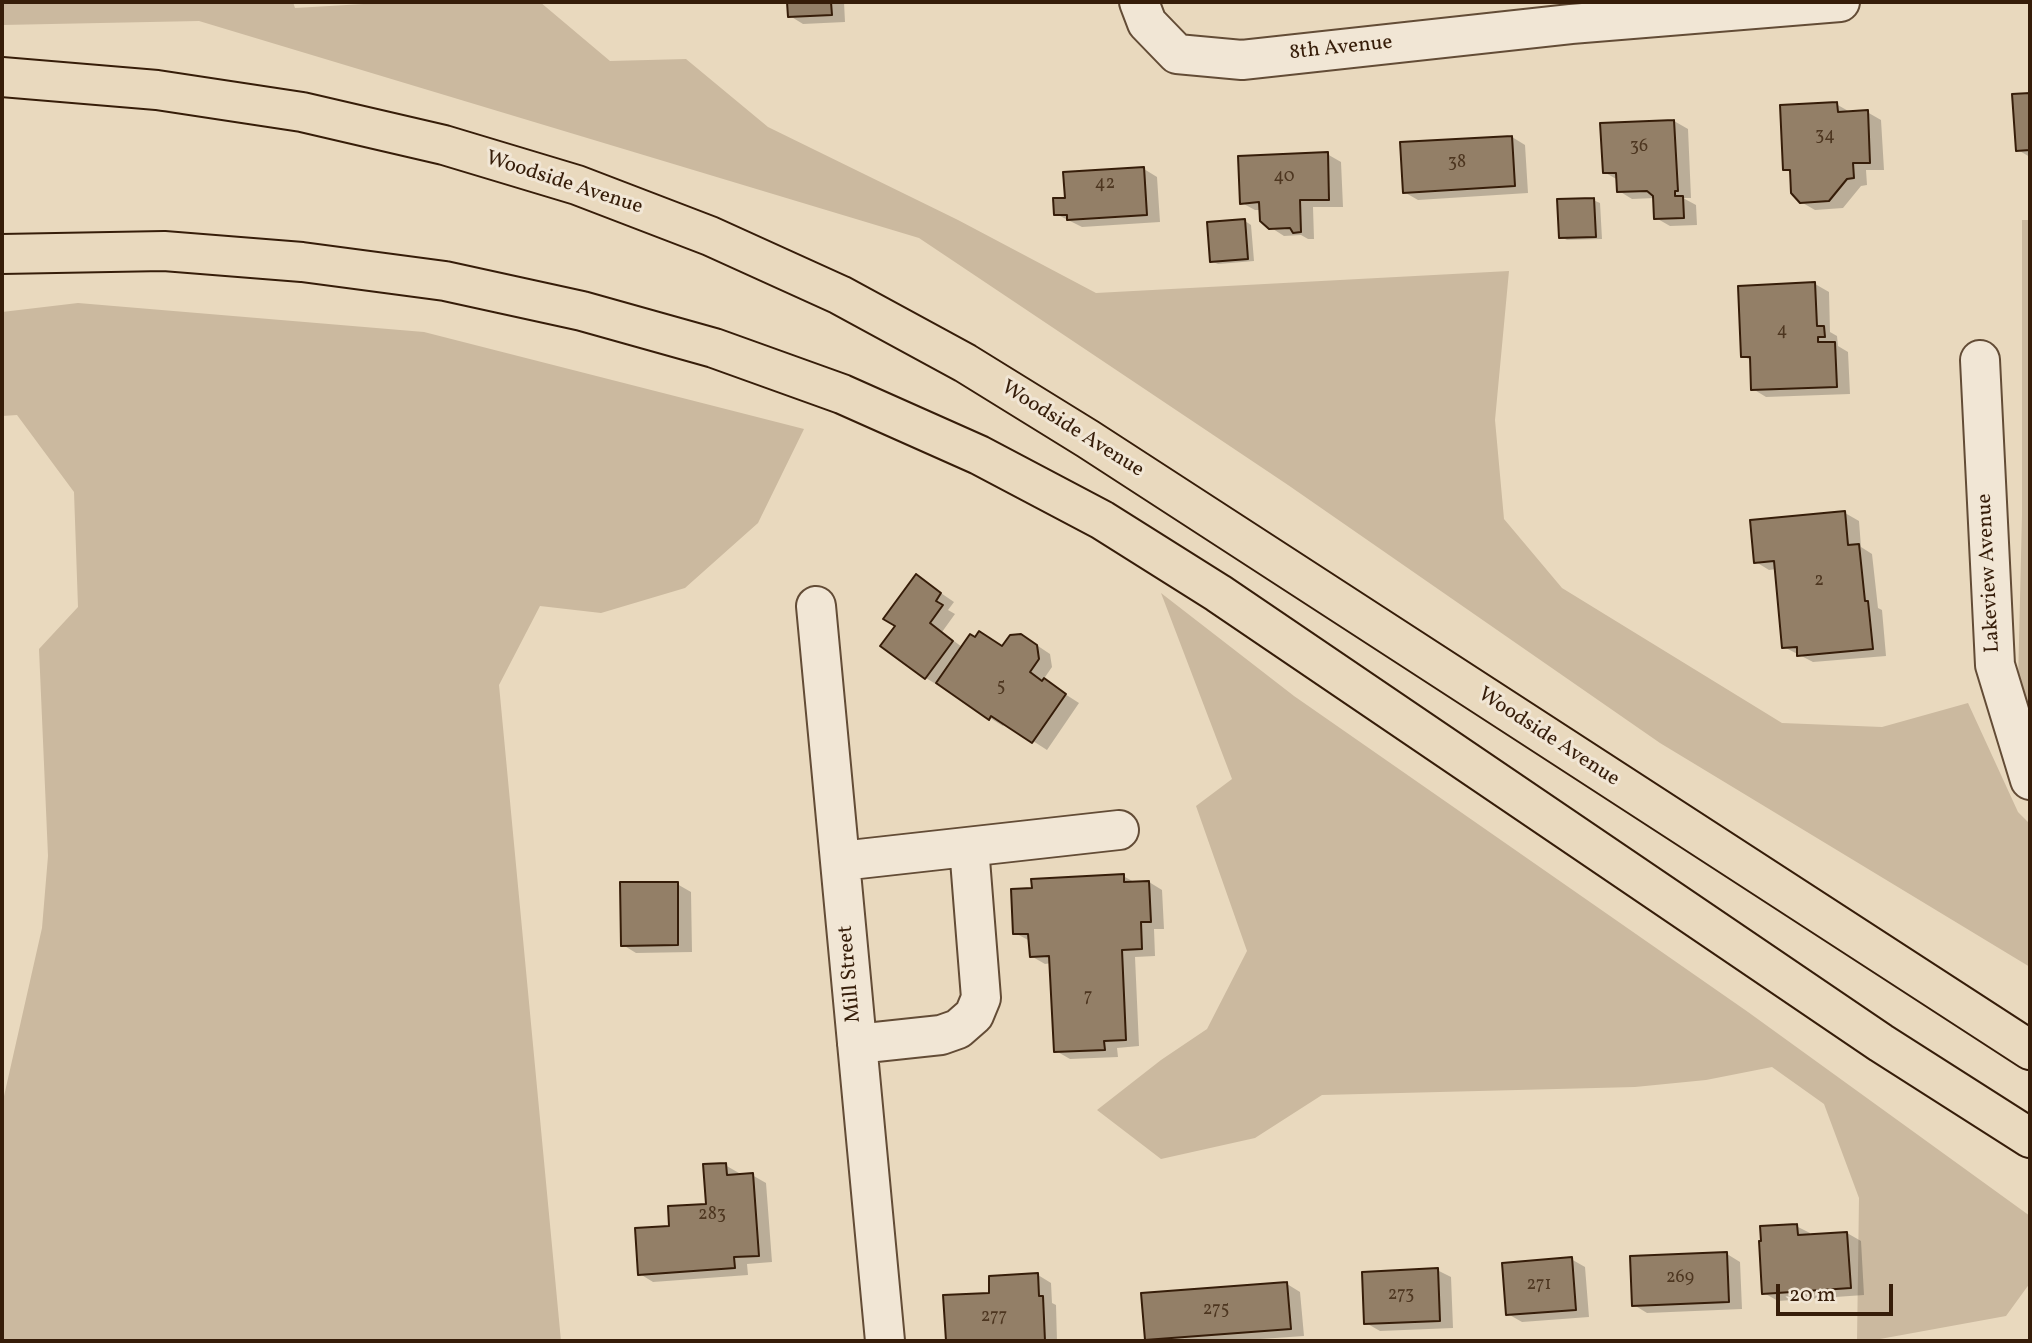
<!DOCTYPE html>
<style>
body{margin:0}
#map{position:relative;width:2032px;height:1343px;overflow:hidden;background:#e9d9be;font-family:Vollkorn,serif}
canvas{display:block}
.frame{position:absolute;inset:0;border:4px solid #361d09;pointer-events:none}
.scale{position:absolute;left:1776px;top:1284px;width:117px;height:32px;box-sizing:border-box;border:4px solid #361d09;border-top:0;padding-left:9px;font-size:21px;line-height:24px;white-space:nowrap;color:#361d09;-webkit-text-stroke:5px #f1e6d5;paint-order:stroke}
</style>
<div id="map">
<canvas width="2032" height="1343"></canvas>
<div class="frame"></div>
<div class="scale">20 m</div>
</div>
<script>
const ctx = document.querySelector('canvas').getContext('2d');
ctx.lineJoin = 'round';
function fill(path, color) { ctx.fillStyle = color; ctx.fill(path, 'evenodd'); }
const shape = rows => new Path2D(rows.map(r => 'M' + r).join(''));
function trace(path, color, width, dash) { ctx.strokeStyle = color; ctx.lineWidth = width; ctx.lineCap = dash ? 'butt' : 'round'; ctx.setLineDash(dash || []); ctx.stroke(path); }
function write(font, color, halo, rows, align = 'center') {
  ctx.font = font + ' Vollkorn,serif'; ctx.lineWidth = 6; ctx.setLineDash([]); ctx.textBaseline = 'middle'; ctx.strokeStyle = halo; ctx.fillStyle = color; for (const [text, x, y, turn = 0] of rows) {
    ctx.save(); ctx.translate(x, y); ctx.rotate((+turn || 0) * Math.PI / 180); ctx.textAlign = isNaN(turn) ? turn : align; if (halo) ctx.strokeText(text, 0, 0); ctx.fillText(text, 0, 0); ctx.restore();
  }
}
fill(shape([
 [2,2,293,2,295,8,398,2,540,2,610,61,686,59,768,127,958,220,1096,293,1509,271,1495,420,1504,519,1562,588,1782,723,1882,727,1968,703,2018,812,2030,824,2030,967,1660,743,1288,485,919,238,199,21,2,25],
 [2022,220,2030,220,2030,709,2018,683,2022,515],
 [78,303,424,332,804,429,758,523,685,588,601,613,540,606,499,685,561,1341,2,1341,2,1105,42,928,48,856,39,649,78,607,74,492,17,415,2,416,2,312],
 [1161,593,1294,696,1748,1012,2030,1216,2030,1283,2006,1316,1869,1341,1857,1341,1859,1198,1824,1104,1772,1067,1706,1080,1635,1087,1322,1095,1255,1138,1161,1159,1097,1110,1161,1060,1207,1029,1247,951,1196,806,1232,779]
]), '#cbb99f');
fill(shape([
 [789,2,844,2,845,22,803,24,790,16],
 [2030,95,2030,157,2018,150,2014,96],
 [1836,104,1850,112,1867,112,1881,120,1884,170,1866,170,1867,185,1861,186,1843,208,1815,210,1801,202,1792,173,1785,169],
 [1674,121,1688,129,1691,198,1683,198,1696,205,1697,225,1670,226,1656,218,1655,198,1632,199,1619,191,1618,180,1604,172],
 [1512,137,1525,145,1528,193,1418,200,1404,192],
 [1327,154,1341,162,1343,207,1313,207,1314,239,1308,239,1301,235,1284,236,1270,227,1261,210,1255,210,1242,203],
 [1144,169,1157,177,1160,222,1082,227,1056,214,1067,199],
 [1593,200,1600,203,1602,239,1567,240,1561,237],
 [1245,221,1251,225,1254,261,1218,264,1211,261],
 [1815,284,1829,292,1830,332,1837,336,1838,346,1848,352,1850,394,1766,397,1753,389,1752,361,1743,356],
 [1845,513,1859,521,1861,547,1872,554,1878,608,1882,610,1886,656,1813,662,1784,647,1776,569,1769,570,1756,562],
 [916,576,954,602,948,610,955,614,942,632,962,647,1003,648,1035,644,1050,654,1052,667,1043,680,1079,703,1047,750,1005,723,1003,726,990,718,941,684,939,686,926,678,882,646,897,626],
 [1123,876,1136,883,1149,882,1162,890,1164,929,1154,929,1155,956,1135,957,1139,1046,1117,1048,1118,1057,1070,1059,1056,1051,1052,963,1045,964,1031,956,1030,941,1015,933],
 [677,884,691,892,692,952,636,953,623,945],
 [725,1165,739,1173,739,1176,752,1175,766,1183,772,1262,747,1264,748,1275,653,1282,640,1274,671,1227,708,1205],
 [1796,1226,1810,1233,1810,1236,1847,1233,1861,1241,1864,1295,1778,1301,1764,1293],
 [1727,1254,1740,1262,1742,1309,1647,1313,1634,1305],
 [1571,1259,1585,1267,1589,1317,1522,1322,1508,1314],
 [1437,1270,1451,1277,1453,1328,1380,1331,1366,1323],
 [1038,1275,1051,1283,1052,1303,1056,1305,1057,1341,947,1341,945,1297,991,1295],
 [1287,1284,1300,1292,1304,1336,1232,1341,1150,1341,1146,1339]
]), '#0003');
const building = shape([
 [787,2,831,2,832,15,788,17,787,2],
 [2030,93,2030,150,2016,151,2012,94,2030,93],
 [1837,102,1838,112,1868,110,1870,163,1853,163,1854,178,1847,179,1829,201,1800,203,1791,193,1790,170,1783,170,1780,105,1837,102],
 [1674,120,1678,191,1675,191,1675,196,1683,196,1684,218,1654,219,1653,196,1647,191,1617,192,1616,173,1603,173,1600,123,1674,120],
 [1512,136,1515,186,1403,193,1400,142,1512,136],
 [1328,152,1329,200,1300,200,1301,232,1293,233,1290,228,1269,229,1260,221,1259,202,1240,204,1238,156,1328,152],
 [1144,167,1147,215,1067,220,1067,215,1054,215,1053,198,1065,198,1063,172,1144,167],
 [1594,198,1596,237,1559,238,1557,199,1594,198],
 [1245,219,1248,259,1210,262,1207,222,1245,219],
 [1815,282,1817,326,1824,326,1825,337,1818,337,1818,342,1835,342,1837,387,1751,390,1750,357,1741,357,1738,286,1815,282],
 [1845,511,1848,545,1859,544,1865,601,1868,601,1873,649,1797,656,1797,647,1782,648,1774,561,1754,563,1750,520,1845,511],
 [916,574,941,593,936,601,943,605,930,623,953,641,925,679,880,646,895,626,883,619,916,574],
 [979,631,1002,646,1010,635,1021,634,1037,645,1039,659,1030,672,1042,681,1044,678,1066,694,1032,743,991,716,989,720,936,683,970,634,975,637,979,631],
 [1124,874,1124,882,1149,881,1151,922,1141,922,1142,949,1122,950,1126,1040,1104,1041,1105,1050,1054,1052,1049,956,1030,957,1028,934,1013,934,1011,889,1032,888,1031,879,1124,874],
 [620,882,678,882,678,945,621,946,620,882],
 [726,1163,727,1175,753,1173,759,1256,734,1257,735,1268,638,1275,635,1228,669,1226,668,1206,706,1204,703,1164,726,1163],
 [1797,1224,1798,1235,1847,1232,1851,1288,1762,1294,1759,1241,1761,1241,1760,1226,1797,1224],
 [1727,1252,1729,1302,1632,1306,1630,1256,1727,1252],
 [1572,1257,1576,1310,1506,1315,1502,1263,1572,1257],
 [1438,1268,1440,1321,1364,1324,1362,1272,1438,1268],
 [1038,1273,1039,1296,1043,1296,1045,1341,946,1341,943,1295,989,1293,989,1276,1038,1273],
 [1287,1282,1291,1329,1145,1340,1141,1293,1287,1282]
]);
fill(building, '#937f67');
trace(building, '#361d09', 2);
const minor = shape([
 [1139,2,1147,23,1177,54,1242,60,1571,24,1840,2],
 [1980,360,1995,665,2030,780],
 [816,606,885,1341],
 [841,861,1119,830],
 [857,1044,941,1035,958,1029,974,1015,981,998,969,847]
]);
const major = shape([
 [2,77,157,90,302,112,444,145,577,185,710,236,840,295,965,363,1088,439,2030,1050],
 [2,254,164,251,302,262,445,281,582,311,714,348,842,394,979,455,1102,520,1218,593,1881,1043,2030,1138]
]);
trace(minor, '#634c36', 42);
trace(major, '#361d09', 42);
trace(minor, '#f1e6d5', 38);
trace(major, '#e9d9be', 38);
write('18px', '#4d3620', null, [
 ["34",1825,137],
 ["36",1639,148],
 ["38",1457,164],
 ["40",1284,178],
 ["42",1105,185],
 ["4",1782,332],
 ["2",1819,582],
 ["5",1001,688],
 ["7",1088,998],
 ["283",712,1216],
 ["269",1680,1279],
 ["271",1539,1286],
 ["273",1401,1296],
 ["275",1216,1311],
 ["277",994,1318]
]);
write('21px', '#361d09', '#f1e6d5', [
 ["8th Avenue",1341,49,-6],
 ["Woodside Avenue",564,184,18],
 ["Woodside Avenue",1072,430,32],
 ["Lakeview Avenue",1990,573,-93],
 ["Woodside Avenue",1548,738,33],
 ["Mill Street",851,974,-95]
]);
</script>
